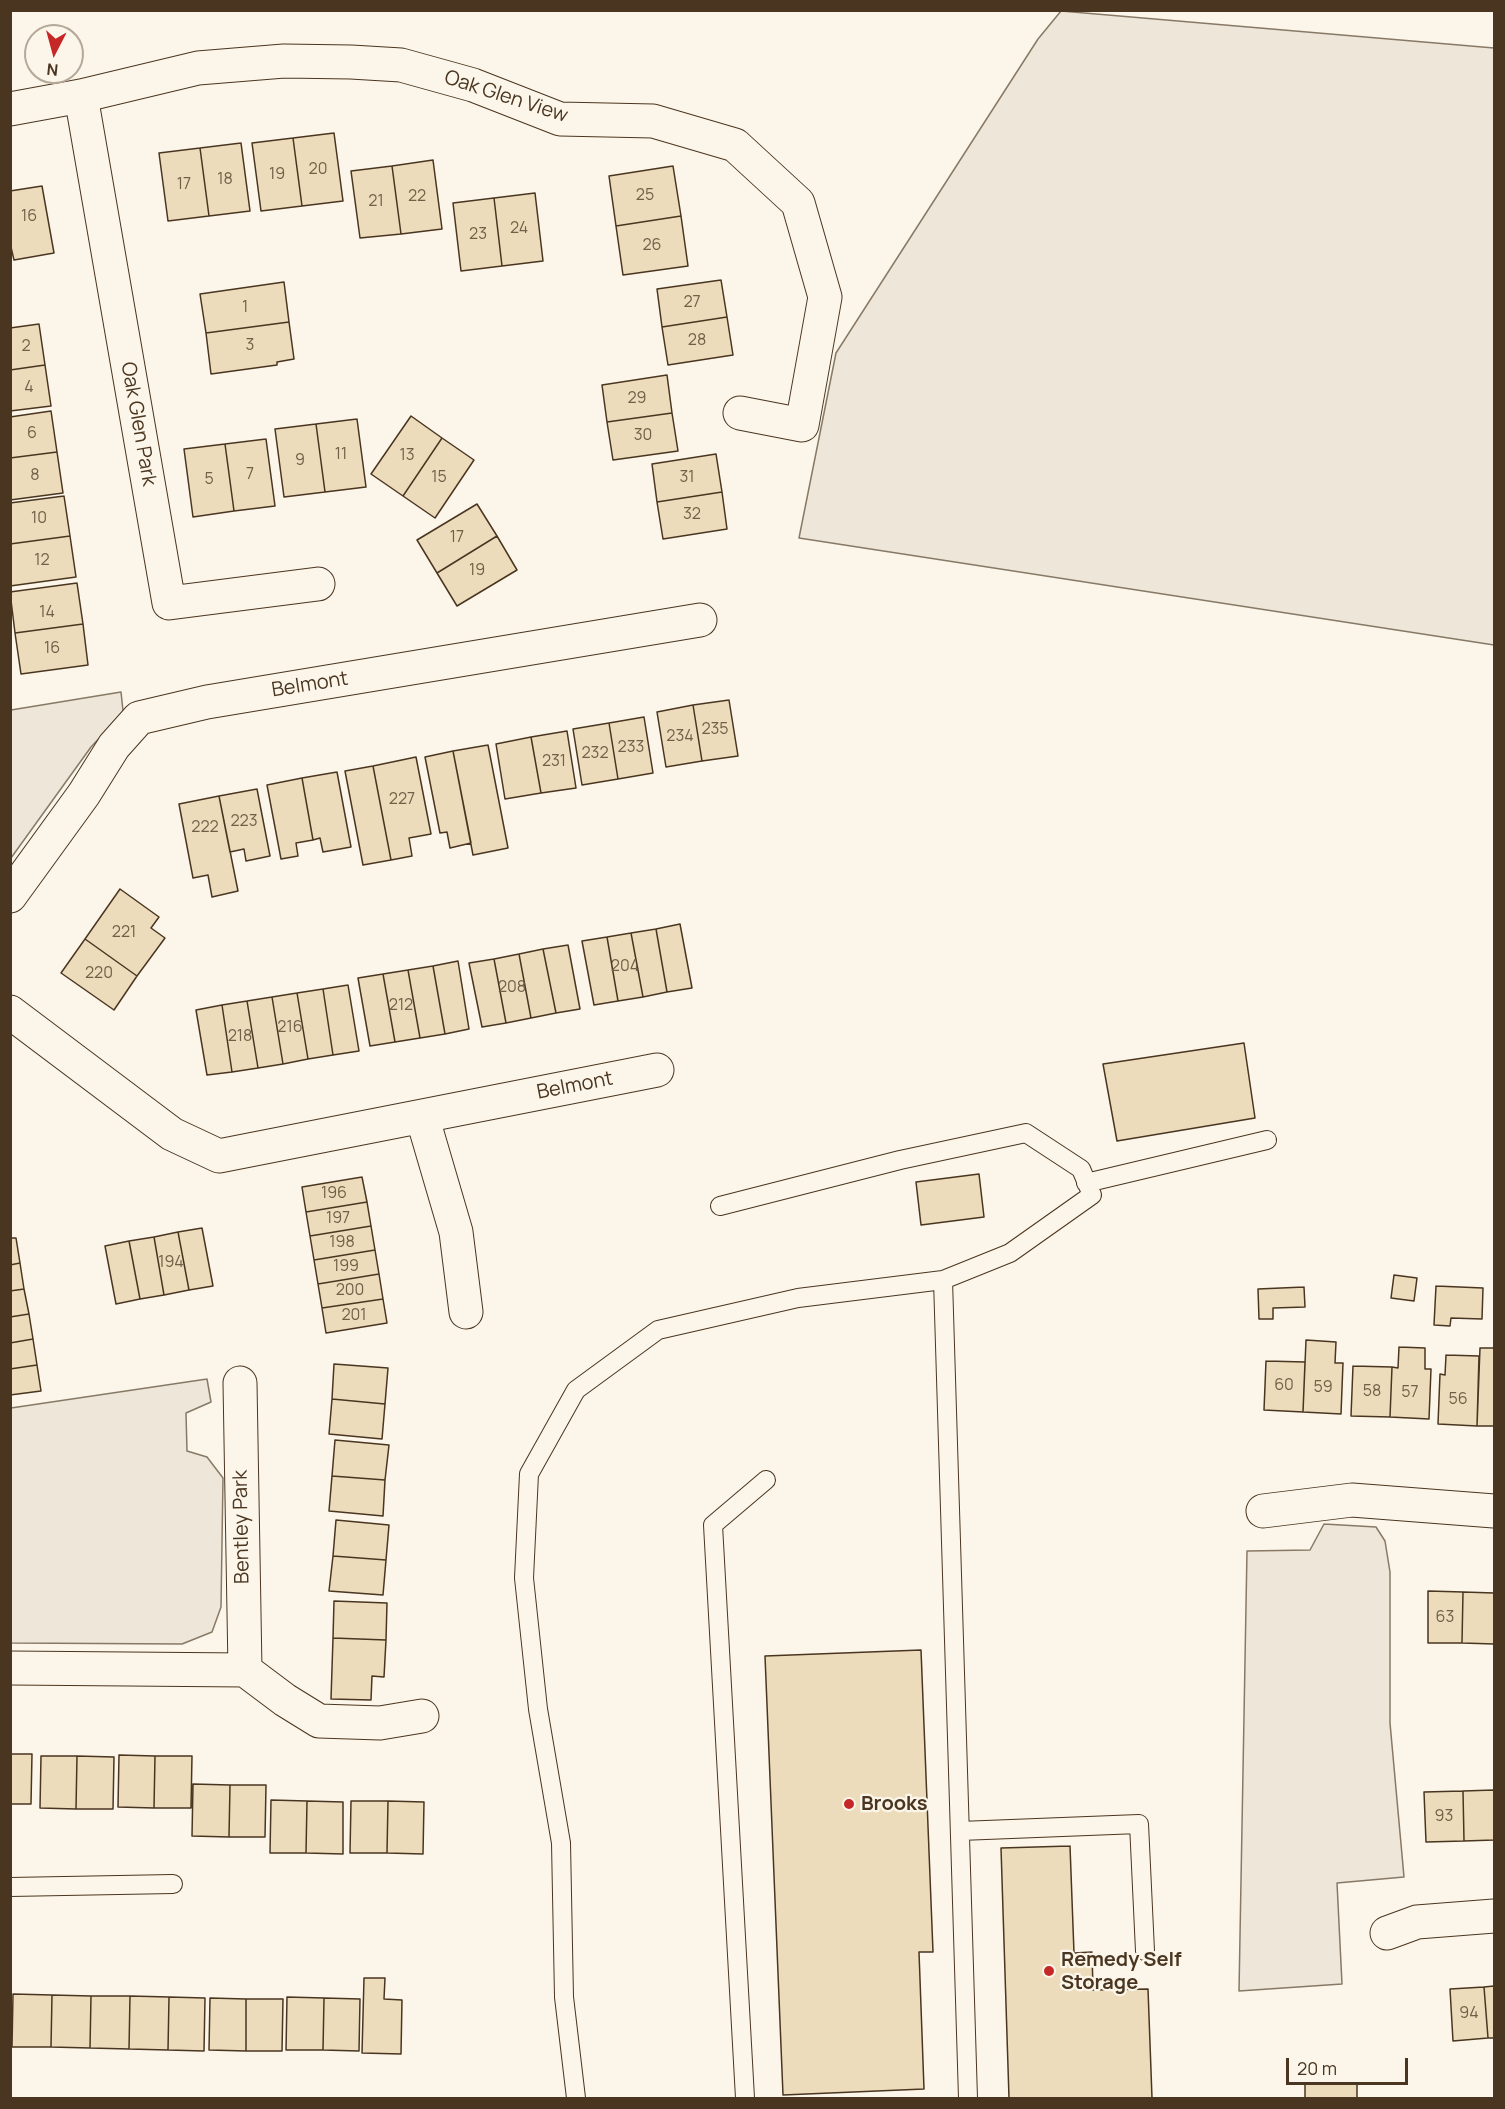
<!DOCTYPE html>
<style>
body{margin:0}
#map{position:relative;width:1505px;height:2109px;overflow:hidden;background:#fbf6e9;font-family:Manrope,sans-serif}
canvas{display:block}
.frame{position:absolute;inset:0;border:12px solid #4a3520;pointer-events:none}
.north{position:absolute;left:24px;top:24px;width:60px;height:60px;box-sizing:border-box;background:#fbf6e9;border:2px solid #b4a999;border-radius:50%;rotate:186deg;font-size:16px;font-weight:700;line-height:24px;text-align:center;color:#4a3520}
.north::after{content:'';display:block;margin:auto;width:21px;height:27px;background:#c62828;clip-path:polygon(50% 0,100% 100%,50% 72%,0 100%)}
.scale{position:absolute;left:1286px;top:2058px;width:122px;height:27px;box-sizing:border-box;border:3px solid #4a3520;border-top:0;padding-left:8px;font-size:18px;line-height:21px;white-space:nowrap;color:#4a3520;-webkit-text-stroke:4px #fbf6e9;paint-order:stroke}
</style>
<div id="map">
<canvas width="1505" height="2109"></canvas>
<div class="frame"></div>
<div class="north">N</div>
<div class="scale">20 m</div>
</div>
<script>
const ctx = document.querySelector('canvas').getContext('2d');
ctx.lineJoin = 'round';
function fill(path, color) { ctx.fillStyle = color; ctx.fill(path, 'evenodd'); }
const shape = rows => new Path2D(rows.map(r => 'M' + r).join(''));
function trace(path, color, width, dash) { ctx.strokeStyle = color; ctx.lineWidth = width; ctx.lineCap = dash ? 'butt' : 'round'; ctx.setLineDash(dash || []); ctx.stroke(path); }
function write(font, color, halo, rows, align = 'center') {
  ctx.font = font + ' Manrope,sans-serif'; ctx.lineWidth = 4.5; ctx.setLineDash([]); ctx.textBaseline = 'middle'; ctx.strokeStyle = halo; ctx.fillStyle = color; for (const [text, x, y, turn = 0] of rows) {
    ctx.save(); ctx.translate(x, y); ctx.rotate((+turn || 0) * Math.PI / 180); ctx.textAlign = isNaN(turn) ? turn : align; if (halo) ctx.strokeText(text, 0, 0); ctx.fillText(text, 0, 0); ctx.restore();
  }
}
const green = shape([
 [1061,11,1494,48,1494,645,799,538,836,353,1038,39,1061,11],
 [121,692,124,720,105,732,91,747,11,858,11,710,121,692],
 [207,1379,211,1402,186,1413,187,1451,207,1457,223,1478,221,1607,212,1632,182,1644,11,1643,11,1408,207,1379],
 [1324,1524,1376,1527,1385,1541,1390,1572,1390,1723,1404,1877,1337,1883,1342,1984,1239,1991,1247,1551,1310,1550,1324,1524]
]);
fill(green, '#ede6d9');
trace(green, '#887966', 1.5);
const building = shape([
 [334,133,343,201,302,206,293,138,334,133],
 [293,138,302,206,261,211,252,143,293,138],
 [241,143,250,211,209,216,200,148,241,143],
 [200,148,209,216,168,221,159,153,200,148],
 [433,160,442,229,401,234,392,166,433,160],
 [392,166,401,234,360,238,351,171,392,166],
 [673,166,681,216,616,226,609,176,673,166],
 [42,186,54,253,14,260,10,243,10,191,42,186],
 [535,193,543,261,502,266,494,198,535,193],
 [494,198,502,266,461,271,453,203,494,198],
 [681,216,688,266,623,275,616,226,681,216],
 [721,280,727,317,662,327,657,289,721,280],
 [284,282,289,322,206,333,200,294,284,282],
 [727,317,733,355,668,365,662,327,727,317],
 [289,322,294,359,277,362,277,365,211,374,206,333,289,322],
 [39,324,45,365,10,370,10,328,39,324],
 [45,365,51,406,10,411,10,370,45,365],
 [667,375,672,413,607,422,602,385,667,375],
 [51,411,57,452,10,458,10,417,51,411],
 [672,413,678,451,613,460,607,422,672,413],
 [411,416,442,438,403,496,371,474,411,416],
 [357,419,366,487,325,492,316,424,357,419],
 [316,424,325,492,284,497,275,429,316,424],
 [442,438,474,460,435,518,403,496,442,438],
 [266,439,275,506,234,511,225,444,266,439],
 [225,444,234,511,193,517,184,449,225,444],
 [57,452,63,493,10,500,10,458,57,452],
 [716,454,722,492,657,502,652,464,716,454],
 [722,492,727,529,663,539,657,502,722,492],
 [64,496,70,536,10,544,10,503,64,496],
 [477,504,497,536,437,573,417,540,477,504],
 [70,536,76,577,10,586,10,544,70,536],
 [497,536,517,570,457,606,437,573,497,536],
 [77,583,83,624,15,633,10,592,77,583],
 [83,624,88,665,21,674,15,633,83,624],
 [729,700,738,756,702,761,693,705,729,700],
 [693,705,702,761,666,767,657,712,693,705],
 [644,717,653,773,618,779,609,723,644,717],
 [609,723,618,779,582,785,573,729,609,723],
 [567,731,576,788,541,793,531,737,567,731],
 [531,737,541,793,505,799,496,744,531,737],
 [488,745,508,848,473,855,453,751,488,745],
 [453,751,471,843,450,848,447,832,440,833,425,757,453,751],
 [416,757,431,834,409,838,412,856,391,860,373,766,416,757],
 [373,766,391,860,363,865,345,771,373,766],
 [337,772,351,847,323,852,320,838,313,840,302,778,337,772],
 [302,778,313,840,296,843,298,856,281,859,267,785,302,778],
 [257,789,270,856,246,861,244,849,230,852,219,796,257,789],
 [219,796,238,891,212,897,208,875,193,878,179,804,219,796],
 [120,889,159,917,151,928,165,938,137,976,85,939,120,889],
 [680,924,692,988,667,992,656,929,680,924],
 [656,929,667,992,643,997,631,933,656,929],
 [631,933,643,997,618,1001,607,937,631,933],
 [607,937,618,1001,594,1005,582,941,607,937],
 [85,939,137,976,114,1010,61,973,85,939],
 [568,945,580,1009,556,1013,543,949,568,945],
 [543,949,556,1013,531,1018,519,954,543,949],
 [519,954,531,1018,506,1023,494,959,519,954],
 [494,959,506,1023,482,1027,469,963,494,959],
 [458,961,469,1029,445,1034,433,966,458,961],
 [433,966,445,1034,420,1038,408,970,433,966],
 [408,970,420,1038,395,1042,383,974,408,970],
 [383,974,395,1042,370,1046,358,978,383,974],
 [348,985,359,1051,333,1055,323,989,348,985],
 [323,989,333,1055,308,1059,297,993,323,989],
 [297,993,308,1059,283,1064,272,997,297,993],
 [272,997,283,1064,258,1068,247,1001,272,997],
 [247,1001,258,1068,232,1072,222,1005,247,1001],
 [222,1005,232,1072,207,1075,196,1010,222,1005],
 [1244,1043,1255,1118,1117,1141,1103,1064,1244,1043],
 [979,1174,984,1217,921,1225,916,1182,979,1174],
 [362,1177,367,1202,306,1212,302,1187,362,1177],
 [367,1202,371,1226,310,1236,306,1212,367,1202],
 [371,1226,375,1250,314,1260,310,1236,371,1226],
 [202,1228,213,1286,189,1290,178,1232,202,1228],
 [178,1232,189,1290,164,1295,154,1237,178,1232],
 [154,1237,164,1295,140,1299,129,1241,154,1237],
 [10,1238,16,1238,20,1263,10,1265,10,1238],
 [129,1241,140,1299,116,1304,105,1246,129,1241],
 [375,1250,379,1274,318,1284,314,1260,375,1250],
 [20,1263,24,1289,10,1291,10,1265,20,1263],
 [379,1274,383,1299,322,1308,318,1284,379,1274],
 [1394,1275,1417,1278,1414,1301,1391,1298,1394,1275],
 [1436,1286,1483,1288,1482,1319,1451,1318,1450,1326,1434,1325,1436,1286],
 [1304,1287,1305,1307,1273,1308,1273,1319,1259,1319,1258,1289,1304,1287],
 [24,1289,29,1314,10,1317,10,1291,24,1289],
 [383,1299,387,1323,326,1333,322,1308,383,1299],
 [29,1314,33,1339,10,1343,10,1317,29,1314],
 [33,1339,37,1365,10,1369,10,1343,33,1339],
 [1306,1340,1336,1342,1335,1363,1343,1363,1341,1414,1303,1412,1306,1340],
 [1399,1347,1425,1348,1425,1369,1431,1369,1429,1419,1390,1417,1392,1367,1398,1368,1399,1347],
 [1480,1348,1494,1348,1494,1426,1477,1426,1480,1348],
 [1446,1355,1479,1356,1477,1426,1438,1424,1440,1374,1445,1375,1446,1355],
 [1266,1361,1305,1362,1303,1412,1264,1410,1266,1361],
 [334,1364,388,1368,385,1404,332,1399,334,1364],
 [37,1365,41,1391,10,1395,10,1369,37,1365],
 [1353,1366,1392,1367,1390,1417,1351,1416,1353,1366],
 [332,1399,385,1404,382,1439,329,1434,332,1399],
 [335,1440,389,1445,385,1480,332,1476,335,1440],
 [332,1476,385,1480,383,1516,329,1511,332,1476],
 [336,1520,389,1525,386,1560,333,1556,336,1520],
 [333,1556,386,1560,383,1595,329,1591,333,1556],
 [1428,1591,1463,1592,1462,1643,1428,1643,1428,1591],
 [1463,1592,1494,1593,1494,1644,1462,1643,1463,1592],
 [334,1601,387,1603,386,1640,333,1638,334,1601],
 [333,1638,386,1640,384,1677,372,1676,371,1700,331,1699,333,1638],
 [921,1650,933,1952,919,1952,924,2089,783,2095,765,1656,921,1650],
 [10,1754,32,1754,31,1804,10,1804,10,1754],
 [119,1755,155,1756,154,1808,118,1807,119,1755],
 [41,1756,77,1756,76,1809,40,1808,41,1756],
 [77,1756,114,1757,113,1809,76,1809,77,1756],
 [155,1756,192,1756,191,1808,154,1808,155,1756],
 [193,1784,230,1785,229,1837,192,1836,193,1784],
 [230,1785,266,1785,265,1837,229,1837,230,1785],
 [1494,1790,1494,1840,1464,1841,1463,1791,1494,1790],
 [1463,1791,1464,1841,1426,1842,1424,1792,1463,1791],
 [271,1800,307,1801,306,1853,270,1853,271,1800],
 [307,1801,343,1802,343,1854,306,1853,307,1801],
 [351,1801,388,1801,387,1853,350,1853,351,1801],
 [388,1801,424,1802,423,1854,387,1853,388,1801],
 [1070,1846,1074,1953,1092,1952,1093,1990,1148,1989,1152,2098,1009,2098,1001,1848,1070,1846],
 [364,1978,385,1978,384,1999,402,2000,401,2054,362,2053,364,1978],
 [1494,1986,1494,2038,1488,2038,1484,1987,1494,1986],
 [1484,1987,1488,2038,1453,2041,1450,1989,1484,1987],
 [13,1994,52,1995,51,2047,12,2047,13,1994],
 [52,1995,91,1996,90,2048,51,2047,52,1995],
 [91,1996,130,1996,129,2049,90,2048,91,1996],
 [130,1996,169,1997,168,2050,129,2049,130,1996],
 [169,1997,205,1998,204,2051,168,2050,169,1997],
 [287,1997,324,1998,323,2050,286,2050,287,1997],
 [210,1998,246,1999,246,2051,209,2050,210,1998],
 [324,1998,360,1999,359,2051,323,2050,324,1998],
 [246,1999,283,1999,282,2051,246,2051,246,1999],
 [1305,2083,1357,2083,1357,2098,1305,2098,1305,2083]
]);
fill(building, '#ecdcbc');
trace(building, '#4a3520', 1.5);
const service = shape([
 [1086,1183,1267,1140],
 [943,1280,968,2098],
 [960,1831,1139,1824,1145,1951],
 [10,1887,173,1884],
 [576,2098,564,1997,561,1843,538,1709,524,1578,529,1474,576,1390,658,1330,798,1298,943,1280,1010,1253,1092,1195,1081,1169,1026,1133,900,1160,720,1206],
 [745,2098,713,1525,766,1480]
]);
const minor = shape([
 [81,96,169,603,318,584],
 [10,109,81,96,198,68,284,61,351,62,401,65,473,85,560,119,653,121,735,145,798,203,825,297,802,425,740,413],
 [10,896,84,794,114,746,139,718,207,702,700,620],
 [10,1012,172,1134,219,1156,657,1070],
 [422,1116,456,1232,466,1312],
 [1263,1511,1352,1500,1494,1511],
 [10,1668,245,1670,240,1383],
 [245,1670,285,1700,319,1721,380,1723,422,1716],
 [1387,1933,1417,1922,1494,1916]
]);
trace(service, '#4a3520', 20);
trace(minor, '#4a3520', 35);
trace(service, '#fbf6e9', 18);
trace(minor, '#fbf6e9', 33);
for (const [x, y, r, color] of [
 [849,1804,6,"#c62828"],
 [1049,1971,6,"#c62828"]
]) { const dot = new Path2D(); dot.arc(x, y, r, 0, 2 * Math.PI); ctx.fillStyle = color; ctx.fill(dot); trace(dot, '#fbf6e9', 2); }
write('16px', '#725f47', null, [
 ["20",318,170],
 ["19",277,175],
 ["18",225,180],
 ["17",184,185],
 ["25",645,196],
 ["22",417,197],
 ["21",376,202],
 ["16",29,217],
 ["24",519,229],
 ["23",478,235],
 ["26",652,246],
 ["27",692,303],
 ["1",245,308],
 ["28",697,341],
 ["3",250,346],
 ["2",26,347],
 ["4",29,388],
 ["29",637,399],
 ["6",32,434],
 ["30",643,436],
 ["11",341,455],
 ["13",407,456],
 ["9",300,461],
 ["7",250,475],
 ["8",35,476],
 ["15",439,478],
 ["31",687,478],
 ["5",209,480],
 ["32",692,515],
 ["10",39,519],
 ["17",457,538],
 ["12",42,561],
 ["19",477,571],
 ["14",47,613],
 ["16",52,649],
 ["235",715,730],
 ["234",680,737],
 ["233",631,748],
 ["232",595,754],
 ["231",554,762],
 ["227",402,800],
 ["223",244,822],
 ["222",205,828],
 ["221",124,933],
 ["204",625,967],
 ["220",99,974],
 ["208",512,988],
 ["212",401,1006],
 ["216",290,1028],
 ["218",240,1037],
 ["196",334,1194],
 ["197",338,1219],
 ["198",342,1243],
 ["194",171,1263],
 ["199",346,1267],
 ["200",350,1291],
 ["201",354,1316],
 ["60",1284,1386],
 ["59",1323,1388],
 ["58",1372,1392],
 ["57",1410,1393],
 ["56",1458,1400],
 ["63",1445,1618],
 ["93",1444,1817],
 ["94",1469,2014]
]);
write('20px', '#4a3520', '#fbf6e9', [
 ["Oak Glen View",506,97,18],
 ["Oak Glen Park",138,424,80],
 ["Belmont",310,685,-9],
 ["Belmont",575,1086,-11],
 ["Bentley Park",242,1527,-91]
]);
write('bold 20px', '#4a3520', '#fbf6e9', [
 ["Brooks",861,1804],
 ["Remedy Self",1061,1960],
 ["Storage",1061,1983]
], 'left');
</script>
